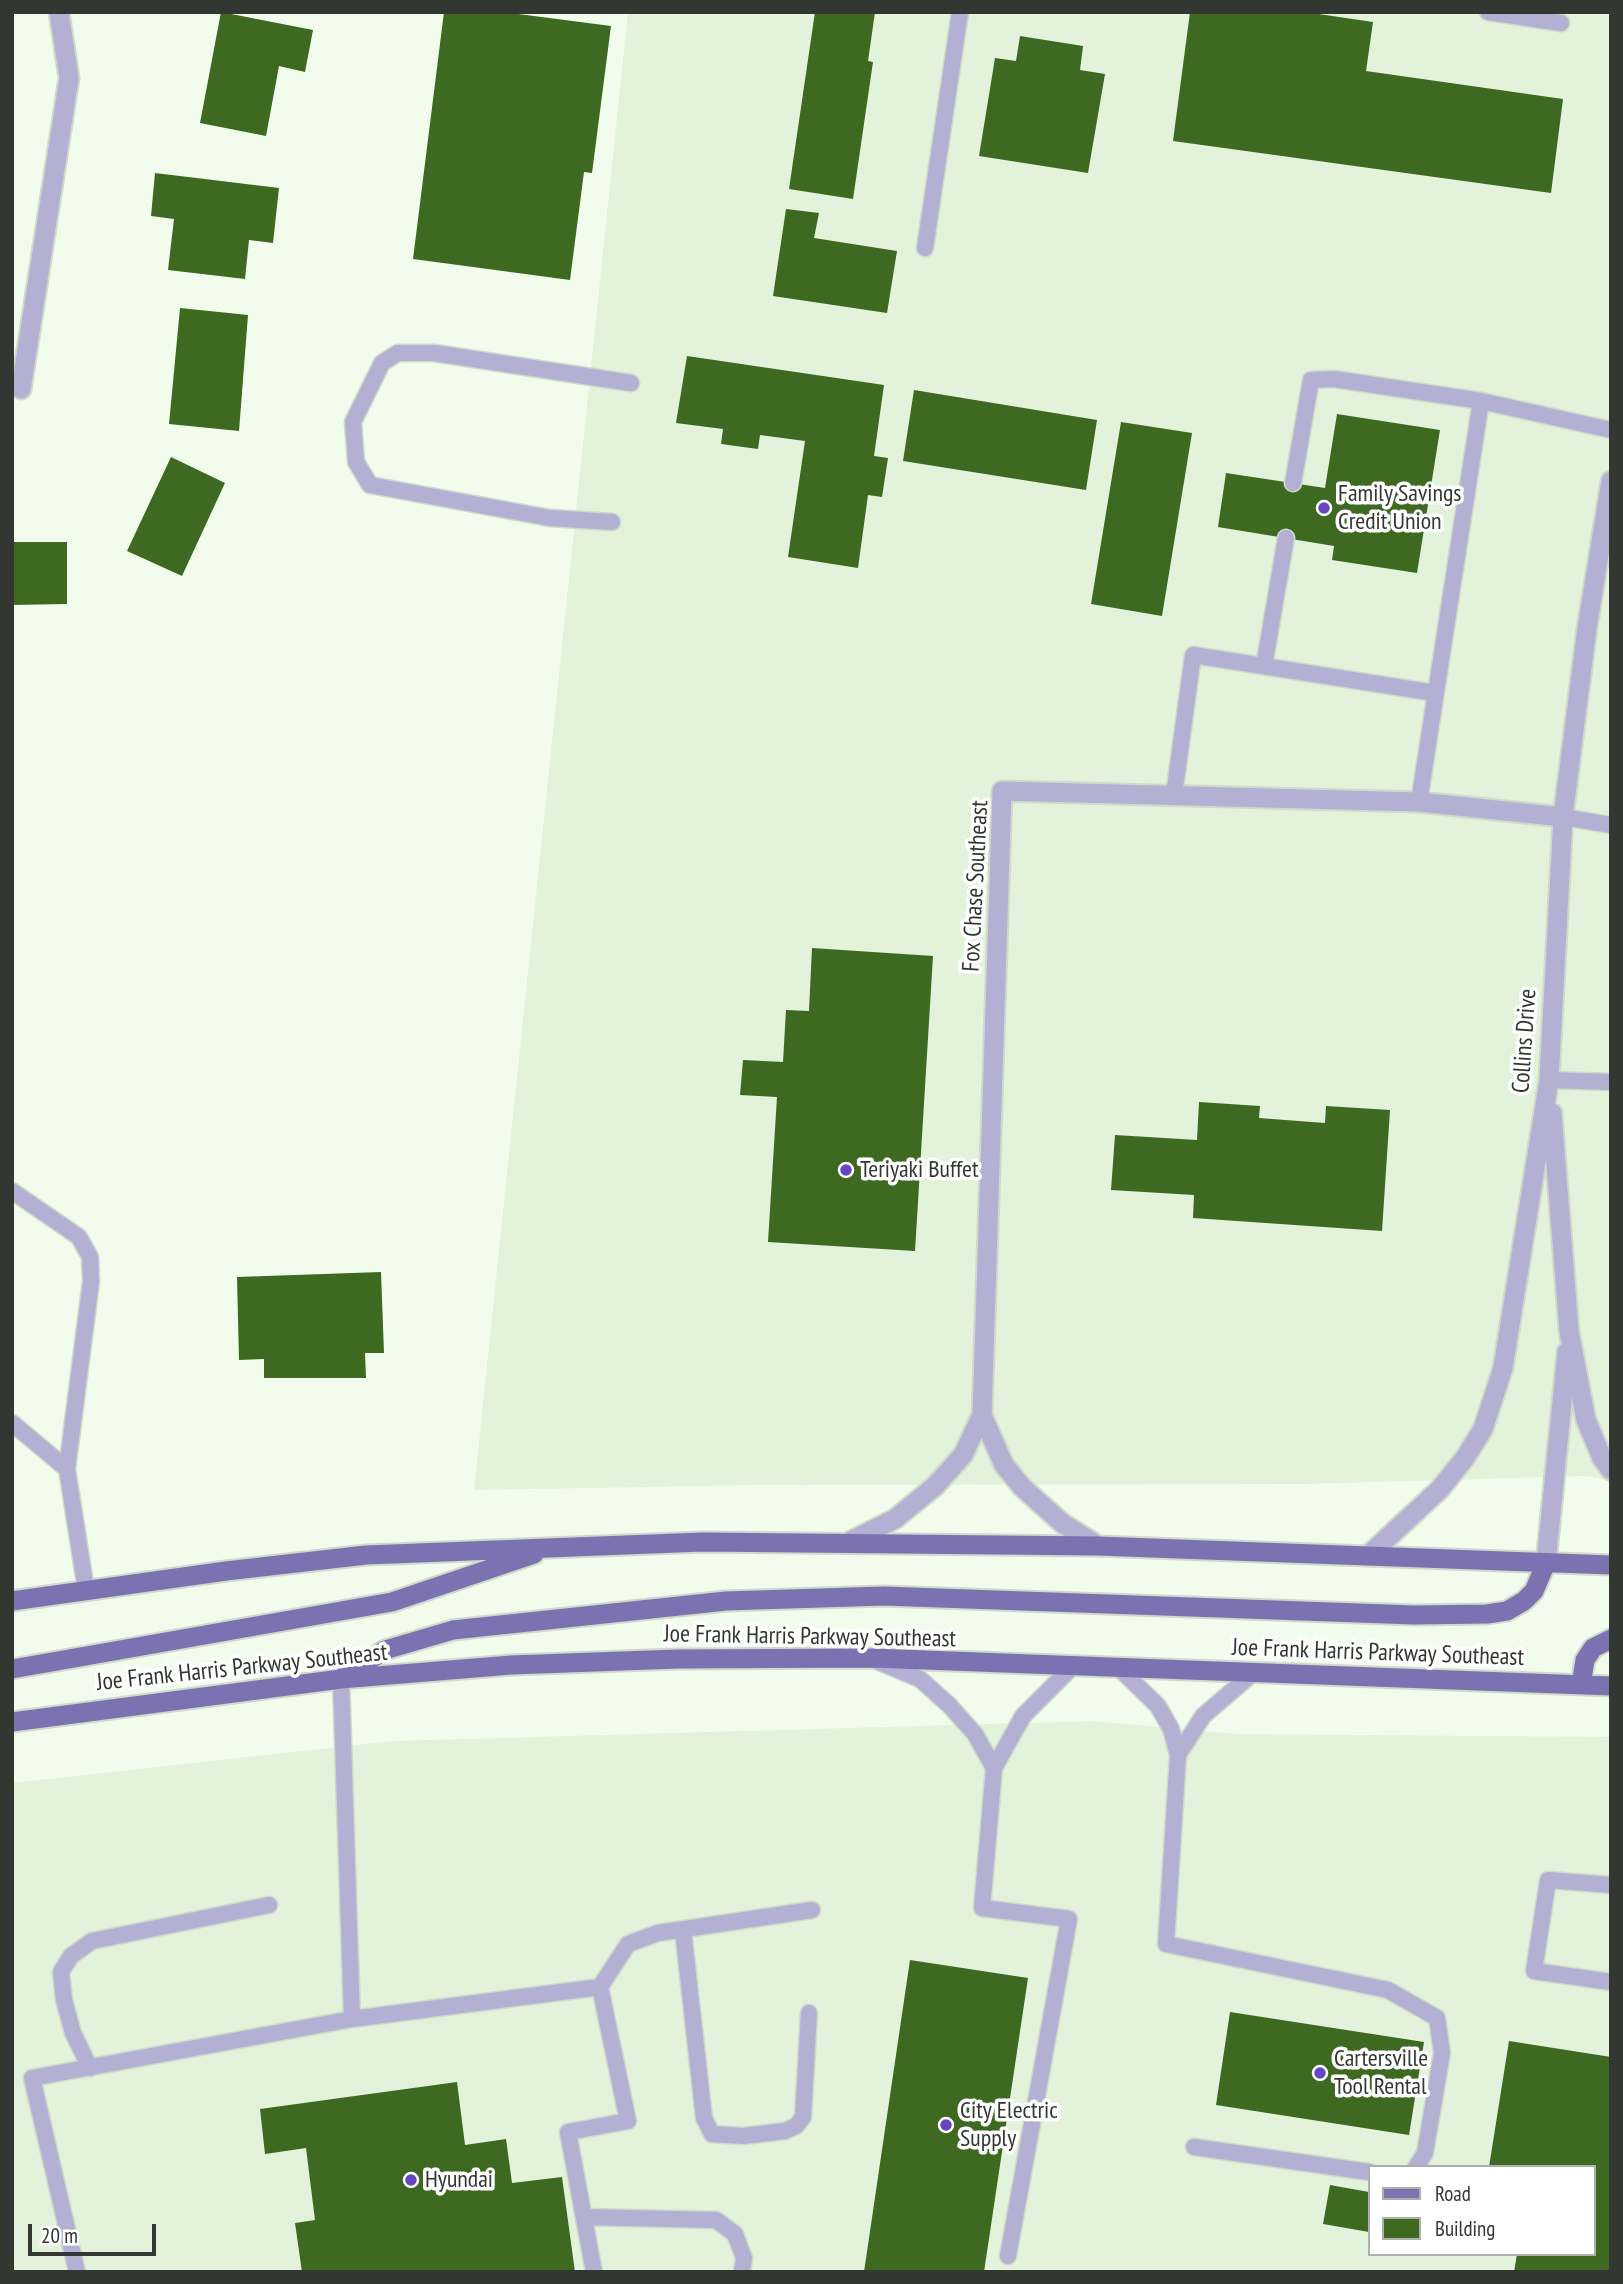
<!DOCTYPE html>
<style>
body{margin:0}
#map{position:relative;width:1623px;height:2284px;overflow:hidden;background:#f2fcec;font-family:"PT Sans Narrow",sans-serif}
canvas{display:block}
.frame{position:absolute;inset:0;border:14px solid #333731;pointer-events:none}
.legend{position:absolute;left:1368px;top:2165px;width:228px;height:91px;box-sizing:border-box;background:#fff;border:2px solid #adafad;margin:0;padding:9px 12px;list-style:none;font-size:21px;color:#333731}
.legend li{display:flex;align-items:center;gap:14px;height:35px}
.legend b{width:35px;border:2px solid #adafad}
.scale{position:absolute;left:28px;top:2224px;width:128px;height:32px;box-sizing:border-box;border:4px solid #333731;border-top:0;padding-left:9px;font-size:21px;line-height:24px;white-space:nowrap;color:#333731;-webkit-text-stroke:5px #fff;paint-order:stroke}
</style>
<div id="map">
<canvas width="1623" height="2284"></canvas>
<div class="frame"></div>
<ul class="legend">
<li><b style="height:9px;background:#7c72b1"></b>Road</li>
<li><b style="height:19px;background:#3d6921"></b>Building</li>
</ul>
<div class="scale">20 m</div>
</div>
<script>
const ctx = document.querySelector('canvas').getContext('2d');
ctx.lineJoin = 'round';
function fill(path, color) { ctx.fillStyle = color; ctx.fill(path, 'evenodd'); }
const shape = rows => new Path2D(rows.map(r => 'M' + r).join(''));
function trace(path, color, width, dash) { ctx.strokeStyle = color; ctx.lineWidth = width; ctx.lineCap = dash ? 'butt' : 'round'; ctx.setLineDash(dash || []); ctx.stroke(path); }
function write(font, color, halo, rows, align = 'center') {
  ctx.font = font + ' "PT Sans Narrow",sans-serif'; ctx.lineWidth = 7; ctx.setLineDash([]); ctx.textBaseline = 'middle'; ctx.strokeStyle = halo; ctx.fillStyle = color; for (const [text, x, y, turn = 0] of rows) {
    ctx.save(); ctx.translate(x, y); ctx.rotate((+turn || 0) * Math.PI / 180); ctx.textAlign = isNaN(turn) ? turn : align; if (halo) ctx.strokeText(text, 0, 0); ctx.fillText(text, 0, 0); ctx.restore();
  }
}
fill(shape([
 [628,12,1611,12,1611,1480,1583,1476,1305,1484,760,1485,474,1490],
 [1094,1721,1237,1734,1611,1737,1611,2272,12,2272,12,1783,393,1741],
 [1369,2167,1593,2167,1593,2254,1369,2254]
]), '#e2f2db');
fill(shape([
 [221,12,313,30,305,72,279,66,266,136,200,123],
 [444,12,503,12,611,26,592,173,584,172,570,280,413,259],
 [815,12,875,12,868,61,873,62,853,199,789,189],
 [1190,12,1305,12,1373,22,1366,71,1563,99,1551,193,1173,141],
 [1020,36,1083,46,1080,70,1105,74,1088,173,979,156,995,58,1016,61],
 [155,173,279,188,273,243,249,240,245,279,168,270,174,219,151,216],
 [786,209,819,213,814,238,897,251,887,313,773,296],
 [180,308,248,315,239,431,169,424],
 [687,356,884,385,874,456,888,458,882,497,868,495,858,568,788,557,805,441,760,435,758,449,721,444,723,429,676,423],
 [914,390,1097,420,1086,490,903,461],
 [1337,414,1440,430,1417,573,1332,560,1334,546,1218,527,1226,473,1325,488],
 [1121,422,1192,433,1162,616,1091,604],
 [171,457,225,483,182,576,127,551],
 [12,542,67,542,67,604,12,605],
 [812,948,933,956,915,1251,768,1242,777,1097,740,1095,743,1060,783,1062,786,1010,809,1011],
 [1199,1102,1260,1106,1259,1118,1325,1123,1326,1106,1390,1110,1382,1231,1193,1218,1194,1195,1111,1190,1115,1135,1197,1140],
 [381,1272,384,1353,365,1353,366,1378,264,1378,264,1359,239,1360,237,1277],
 [910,1960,1028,1978,984,2272,864,2272],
 [1230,2012,1424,2042,1409,2135,1216,2105],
 [1509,2041,1611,2057,1611,2272,1514,2272,1517,2254,1593,2254,1593,2167,1489,2167],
 [457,2082,465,2145,506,2139,512,2183,562,2177,575,2272,302,2272,295,2223,315,2220,306,2148,265,2154,260,2109],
 [1330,2185,1369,2192,1369,2232,1323,2224]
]), '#3d6921');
const service = shape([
 [1488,12,1561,23],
 [925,248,960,12],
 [1293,483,1311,380,1334,379,1481,401],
 [612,522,550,518,370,485,356,462,353,422,382,363,398,353,434,353,631,383],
 [1264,666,1286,538],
 [1174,795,1193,655,1435,693],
 [1419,802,1481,401,1611,430],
 [1563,817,1611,825],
 [1549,1080,1611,1082],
 [12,1191,79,1237,90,1257,91,1281,67,1469],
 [12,1423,67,1469,86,1590],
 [877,1661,920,1679,949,1705,975,1734,994,1768],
 [1119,1668,1158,1706,1171,1729,1178,1755,1166,1944,1388,1990,1437,2018,1442,2053,1425,2153,1416,2167],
 [1178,1755,1203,1716,1253,1673],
 [1611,1885,1548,1880,1534,1971,1611,1982],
 [683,1930,704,2118,712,2134,743,2136,785,2131,796,2126,803,2117,809,2013],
 [600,1987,628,1944,658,1933,812,1910],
 [352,2019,600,1987,628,2121,568,2132,594,2272],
 [90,2068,73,2033,64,2000,61,1972,71,1956,92,1941,269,1905],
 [1194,2147,1369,2172],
 [584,2217,716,2220,735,2234,744,2258,742,2272],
 [1008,2256,1069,1919,982,1908,994,1768,1023,1716,1072,1667],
 [77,2272,32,2078,352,2019,341,1679]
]);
const minor = shape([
 [21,389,69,78,59,12],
 [1552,1113,1569,1331,1586,1420,1602,1458,1611,1470],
 [851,1541,895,1519,935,1486,963,1455,982,1415],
 [1098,1546,1062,1523,1022,1487,1004,1465,982,1415,1002,791,1419,802,1563,817],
 [1368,1556,1440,1489,1465,1458,1483,1429,1503,1368,1549,1080,1563,817,1587,628,1611,481],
 [1546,1563,1567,1352]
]);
const primary = shape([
 [12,1601,226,1571,366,1555,703,1542,1098,1546,1611,1565],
 [12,1669,392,1602,534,1554],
 [342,1678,385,1650,453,1630,726,1601,884,1596,1414,1615,1487,1614,1507,1611,1524,1601,1534,1591,1546,1563],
 [1581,1685,1585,1660,1593,1648,1611,1639],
 [12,1722,341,1679,511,1665,678,1659,872,1658,1611,1686]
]);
trace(service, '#d0d9ca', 19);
trace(minor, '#d0d9ca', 23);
trace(primary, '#d0d9ca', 23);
trace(service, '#b4b0d4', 16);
trace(minor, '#b4b0d4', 19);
trace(primary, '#7c72b1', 19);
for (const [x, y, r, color] of [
 [1324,508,7,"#6647c0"],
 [846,1170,7,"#6647c0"],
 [1320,2073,7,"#6647c0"],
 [946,2125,7,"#6647c0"],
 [411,2180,7,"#6647c0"]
]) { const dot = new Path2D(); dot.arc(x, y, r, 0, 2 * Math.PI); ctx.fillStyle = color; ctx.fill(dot); trace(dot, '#fff', 2.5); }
write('24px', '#333731', '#fff', [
 ["Family Savings",1338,494],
 ["Credit Union",1338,522],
 ["Teriyaki Buffet",860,1170],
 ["Cartersville",1334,2059],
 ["Tool Rental",1334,2087],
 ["City Electric",960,2111],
 ["Supply",960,2139],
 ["Hyundai",425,2180]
], 'left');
write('24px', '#333731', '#fff', [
 ["Fox Chase Southeast",976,886,-87],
 ["Collins Drive",1525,1041,-86],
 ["Joe Frank Harris Parkway Southeast",810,1637,1],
 ["Joe Frank Harris Parkway Southeast",1378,1653,2],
 ["Joe Frank Harris Parkway Southeast",242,1668,-6]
]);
</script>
